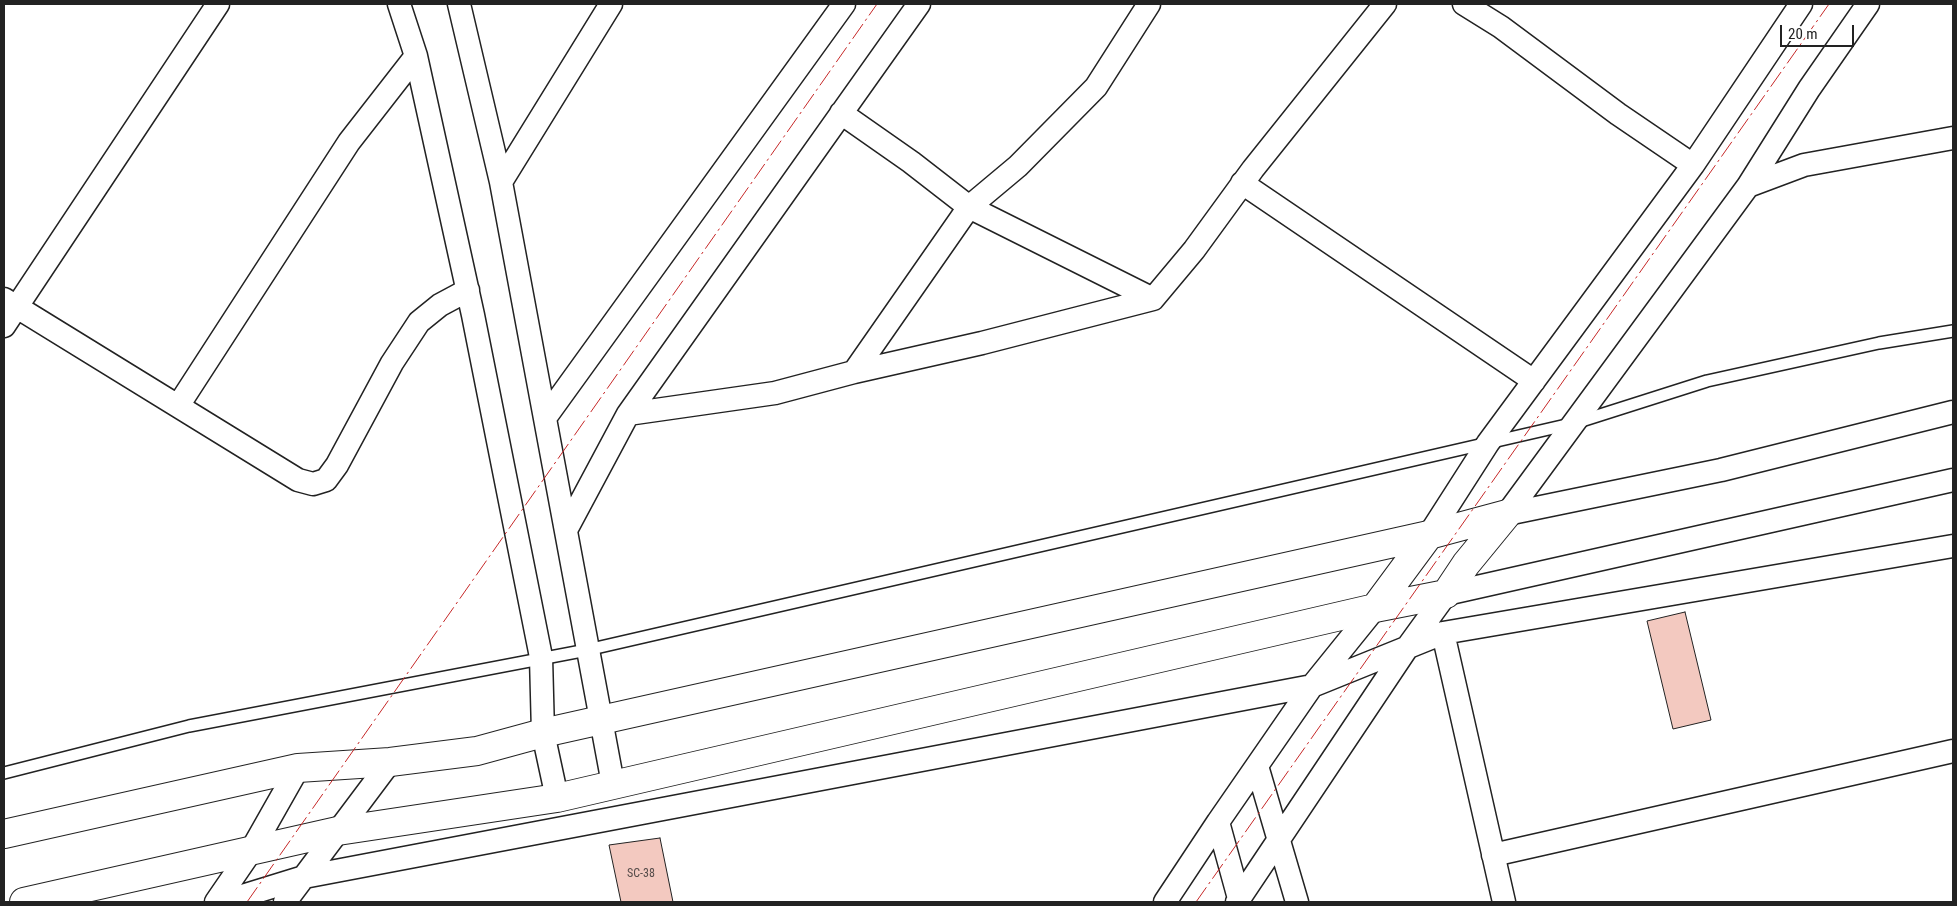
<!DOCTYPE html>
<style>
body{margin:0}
#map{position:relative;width:1957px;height:906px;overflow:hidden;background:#fff;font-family:"Roboto Condensed",sans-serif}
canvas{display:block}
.frame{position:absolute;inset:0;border:5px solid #222;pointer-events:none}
.scale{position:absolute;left:1780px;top:25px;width:74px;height:22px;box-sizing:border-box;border:2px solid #222;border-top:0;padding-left:6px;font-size:15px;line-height:18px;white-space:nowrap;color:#222;-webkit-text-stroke:4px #fff;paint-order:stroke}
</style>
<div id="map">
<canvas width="1957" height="906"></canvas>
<div class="frame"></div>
<div class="scale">20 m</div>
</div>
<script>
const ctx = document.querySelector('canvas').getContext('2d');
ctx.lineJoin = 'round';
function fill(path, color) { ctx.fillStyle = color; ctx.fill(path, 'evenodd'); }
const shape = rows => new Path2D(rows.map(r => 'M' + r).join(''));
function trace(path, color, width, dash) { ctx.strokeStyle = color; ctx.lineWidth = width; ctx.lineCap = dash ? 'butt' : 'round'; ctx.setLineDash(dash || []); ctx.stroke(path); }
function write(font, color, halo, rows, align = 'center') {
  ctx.font = font + ' "Roboto Condensed",sans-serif'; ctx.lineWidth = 4; ctx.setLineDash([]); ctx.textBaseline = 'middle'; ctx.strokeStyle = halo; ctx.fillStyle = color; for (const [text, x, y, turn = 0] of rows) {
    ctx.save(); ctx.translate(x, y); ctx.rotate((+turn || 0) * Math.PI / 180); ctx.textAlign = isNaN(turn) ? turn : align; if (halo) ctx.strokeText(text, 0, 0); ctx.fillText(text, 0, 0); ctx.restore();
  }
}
const building = shape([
 [1685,612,1711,720,1673,729,1647,621,1685,612],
 [660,838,673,902,621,902,609,845,660,838]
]);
fill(building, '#f3c9c0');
trace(building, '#222', 1);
const service = shape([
 [4,773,189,726,587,650,1575,423,1707,381,1879,343,1953,331]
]);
const minor = shape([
 [399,4,416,56,473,315,541,657,543,733,557,798],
 [459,4,501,182,613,784],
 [1464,4,1501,27,1618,114,1693,165],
 [841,113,911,162,969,207,1153,299],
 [501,182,611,4],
 [1242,183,1534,381],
 [1748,186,1804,165,1953,138],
 [4,299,298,480,313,484,326,480,337,465,392,363,419,322,440,305,468,290],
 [4,326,218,4],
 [854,372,969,207,1018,166,1096,87,1149,4],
 [178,406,349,142,416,56],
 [628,414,775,393,854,372,982,343,1153,299,1194,250,1253,169,1385,4],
 [545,418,844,4],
 [1507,514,1748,186,1809,89,1868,4],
 [1507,514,1721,470,1953,412],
 [566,530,628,414,919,4],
 [1429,535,1488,443,1693,165,1801,4],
 [1443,633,1504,902],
 [1257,766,1297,902],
 [1493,855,1953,751],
 [216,902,251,851,298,768],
 [223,902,304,877,1312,686,1443,633,1953,546],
 [285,902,390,762],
 [1165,902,1218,822],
 [1237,902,1409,645,1446,594,1953,480],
 [1240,902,1218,822,1312,686,1375,608]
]);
const tertiary = shape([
 [1375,608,1429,535],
 [4,834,298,768,390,762,477,751,543,733,1429,535,1507,514],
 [24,902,338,831,557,798,1375,608,1446,594,1466,564,1507,514]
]);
trace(service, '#222', 14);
trace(minor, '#222', 25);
trace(tertiary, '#222', 30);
trace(service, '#fff', 11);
trace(minor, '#fff', 22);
trace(tertiary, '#fff', 28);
trace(shape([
 [247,902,877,4],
 [1196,902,1829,4]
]), '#c62828', 1, [18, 4, 2.5, 4]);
write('12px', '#564c4a', null, [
 ["SC-38",641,874]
]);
</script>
